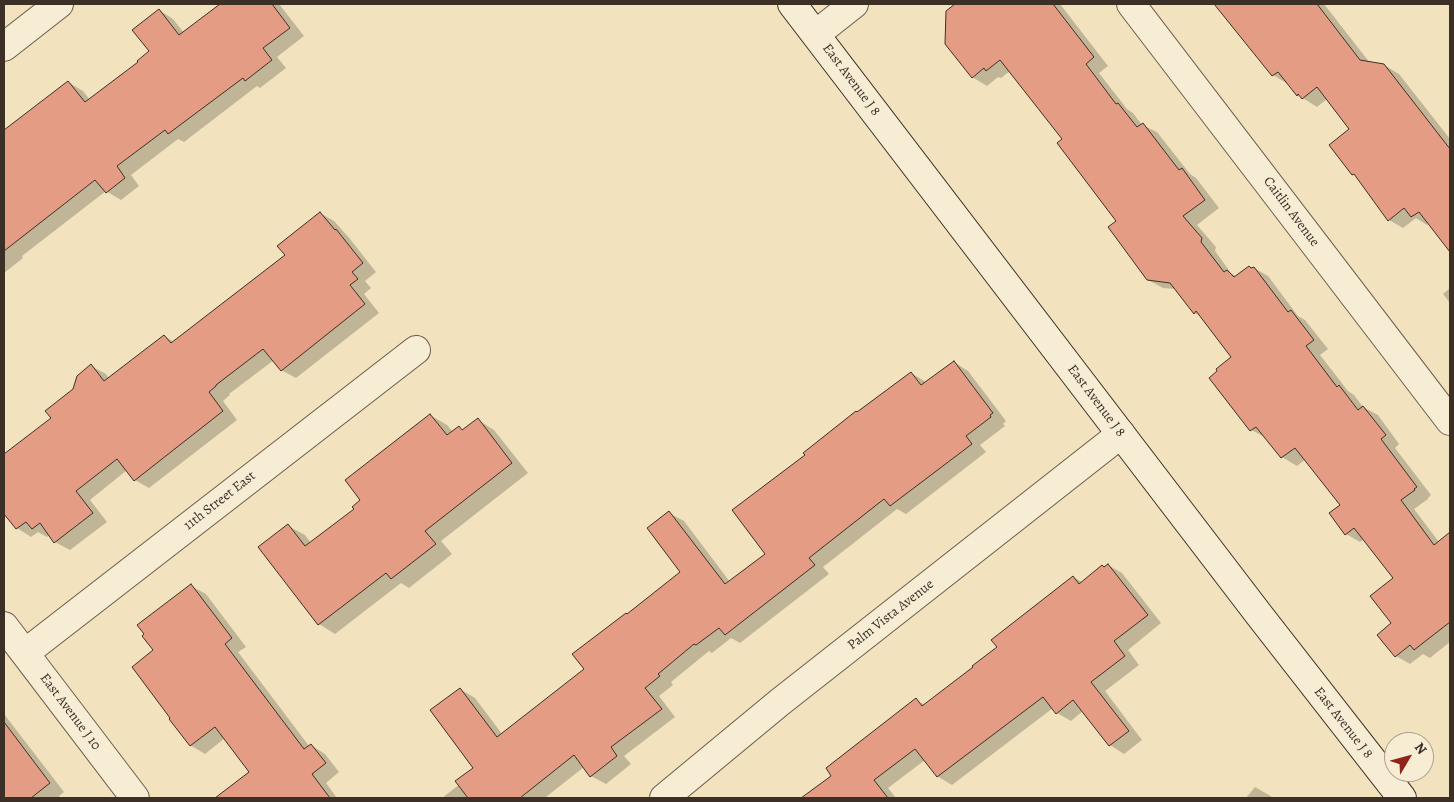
<!DOCTYPE html>
<style>
body{margin:0}
#map{position:relative;width:1454px;height:802px;overflow:hidden;background:#f2e3be;font-family:Alegreya,serif}
canvas{display:block}
.frame{position:absolute;inset:0;border:5px solid #3c2f26;pointer-events:none}
.north{position:absolute;left:1384px;top:732px;width:50px;height:50px;box-sizing:border-box;background:#f7edd5;border:1px solid #aca18f;border-radius:50%;rotate:53deg;font-size:14px;font-weight:700;line-height:20px;text-align:center;color:#3c2f26}
.north::after{content:'';display:block;margin:auto;width:18px;height:22px;background:#8f2418;clip-path:polygon(50% 0,100% 100%,50% 72%,0 100%)}
</style>
<div id="map">
<canvas width="1454" height="802"></canvas>
<div class="frame"></div>
<div class="north">N</div>
</div>
<script>
const ctx = document.querySelector('canvas').getContext('2d');
ctx.lineJoin = 'round';
function fill(path, color) { ctx.fillStyle = color; ctx.fill(path, 'evenodd'); }
const shape = rows => new Path2D(rows.map(r => 'M' + r).join(''));
function trace(path, color, width, dash) { ctx.strokeStyle = color; ctx.lineWidth = width; ctx.lineCap = dash ? 'butt' : 'round'; ctx.setLineDash(dash || []); ctx.stroke(path); }
function write(font, color, halo, rows, align = 'center') {
  ctx.font = font + ' Alegreya,serif'; ctx.lineWidth = 4.5; ctx.setLineDash([]); ctx.textBaseline = 'middle'; ctx.strokeStyle = halo; ctx.fillStyle = color; for (const [text, x, y, turn = 0] of rows) {
    ctx.save(); ctx.translate(x, y); ctx.rotate((+turn || 0) * Math.PI / 180); ctx.textAlign = isNaN(turn) ? turn : align; if (halo) ctx.strokeText(text, 0, 0); ctx.fillText(text, 0, 0); ctx.restore();
  }
}
fill(shape([
 [222,4,279,4,304,36,277,57,286,68,260,88,257,86,184,142,178,139,131,175,139,186,121,200,106,191,22,256,23,258,4,273,4,132,68,82,83,91,90,100,139,62,150,52,159,10,173,19,184,33],
 [957,4,1060,4,1108,66,1099,73,1127,109,1133,113,1142,125,1157,132,1190,174,1196,178,1219,208,1197,225,1216,247,1215,251,1231,273,1237,277,1254,268,1268,276,1298,316,1305,320,1328,349,1320,355,1348,391,1354,395,1363,407,1378,415,1399,444,1395,448,1431,495,1428,498,1428,499,1414,509,1439,542,1443,540,1450,544,1450,642,1430,658,1423,654,1410,664,1396,656,1393,624,1395,578,1364,539,1360,542,1346,534,1342,505,1306,459,1297,466,1282,457,1267,438,1251,430,1232,357,1202,317,1195,313,1177,289,1163,288,1148,280,1118,221,1064,139,1010,71,1001,78,998,77,987,86,972,77,947,11],
 [1216,4,1324,4,1370,63,1384,65,1399,74,1450,139,1450,250,1433,227,1429,223,1427,225,1416,218,1403,228,1389,220,1358,177,1353,174,1350,130,1327,99,1317,107,1298,95,1288,84,1273,75],
 [320,213,334,221,350,239,376,272,365,281,371,288,364,294,379,313,296,378,281,370,274,360,229,394,230,395,223,401,237,420,149,488,135,480,127,470,90,500,107,522,70,550,55,542,50,535,47,537,38,532,31,537,17,528,4,512,4,456,53,419,91,366,106,374,109,379,164,336,174,342,286,255],
 [1450,288,1450,303,1443,294],
 [954,362,968,371,1006,421,1003,424,1005,426,980,445,986,452,906,514,897,509,823,567,829,574,740,643,731,638,712,653,709,651,671,682,673,685,659,696,675,717,624,756,631,764,606,784,591,776,584,767,546,797,547,798,442,798,460,784,475,768,460,689,475,698,502,734,585,669,628,615,682,572,669,513,684,521,730,582,767,554,807,455,858,413,911,373,926,382],
 [430,415,447,425,453,432,459,428,463,431,478,420,494,430,528,473,441,541,452,554,409,588,401,583,335,634,319,624,288,526,305,535,311,543,356,509],
 [1108,565,1122,573,1161,623,1128,650,1139,665,1105,691,1142,740,1124,754,1110,745,1083,711,1071,721,1057,713,1053,708,952,785,937,776,925,760,888,788,896,798,808,798,916,700,925,705,999,648,1073,577,1082,582],
 [191,586,206,594,246,647,238,652,309,746,311,745,325,754,339,772,326,783,337,798,233,798,227,791,251,773,225,738,205,754,190,745,155,651],
 [4,714,64,792,59,796,61,798,4,798],
 [1255,787,1269,795,1273,798,1246,798]
]), '#0003');
const building = shape([
 [220,4,272,4,290,28,263,48,272,60,245,81,243,78,168,134,165,130,117,166,125,178,106,193,95,180,4,251,4,130,68,81,85,102,138,62,137,61,149,51,132,30,159,9,179,35,220,4],
 [955,4,1053,4,1094,57,1086,64,1116,104,1118,103,1137,127,1143,123,1179,170,1182,168,1205,200,1183,216,1202,238,1201,242,1224,272,1227,270,1234,277,1249,266,1251,268,1254,267,1288,312,1291,310,1314,340,1306,346,1337,387,1339,385,1358,410,1363,406,1386,435,1381,439,1417,487,1414,489,1415,490,1401,500,1434,545,1450,532,1450,622,1414,650,1410,645,1395,657,1377,635,1391,623,1370,596,1393,578,1354,528,1345,535,1329,513,1340,505,1295,448,1281,458,1256,427,1250,431,1209,378,1217,371,1216,369,1231,357,1196,311,1194,314,1170,283,1147,280,1108,227,1116,221,1057,143,1062,139,1000,60,986,71,984,68,972,78,945,44,946,11,955,4],
 [1214,4,1317,4,1360,60,1384,64,1450,149,1450,252,1419,212,1411,217,1404,208,1388,221,1354,174,1352,175,1329,145,1349,129,1317,87,1302,99,1298,94,1297,96,1278,72,1272,76,1214,4],
 [320,212,335,230,336,229,363,263,352,272,358,279,350,285,365,304,281,371,263,349,216,385,216,386,209,392,223,411,134,481,117,459,76,491,93,513,54,543,40,523,32,529,26,522,16,529,4,514,4,454,51,418,45,411,73,389,77,376,91,364,104,381,164,335,171,343,285,255,277,246,320,212],
 [954,361,993,413,990,415,991,417,966,436,972,444,890,506,884,499,809,558,815,565,725,635,719,628,696,645,694,644,658,674,660,676,645,688,662,709,611,747,617,756,590,777,574,755,520,798,468,798,455,781,473,768,430,710,460,688,497,737,584,669,572,654,626,613,627,614,680,572,647,528,669,511,725,584,765,554,732,510,805,455,803,453,856,411,857,412,911,372,921,385,954,361],
 [430,414,447,435,459,426,462,430,478,418,512,463,425,531,436,544,391,579,386,573,318,625,258,547,288,524,305,546,354,509,352,507,360,500,345,480,430,414],
 [1108,564,1148,615,1114,641,1125,656,1091,682,1129,731,1109,746,1073,700,1056,714,1043,697,937,777,915,749,874,780,888,798,801,798,831,776,826,768,916,698,922,706,973,667,972,666,997,647,991,640,1073,576,1079,584,1102,565,1104,567,1108,564],
 [191,584,232,638,225,644,304,749,311,744,326,763,312,774,330,798,215,798,249,772,215,727,190,746,169,719,170,718,132,667,153,650,142,636,144,634,137,625,191,584],
 [4,722,50,783,31,798,4,798,4,722]
]);
fill(building, '#e49c85');
trace(building, '#3c2f26', 1);
const street = shape([
 [1131,4,1450,421],
 [816,34,854,4],
 [4,47,59,4],
 [4,626,135,798],
 [25,653,416,350],
 [664,798,780,702,1121,434]
]);
const secondary = shape([
 [792,4,1260,616,1402,798]
]);
trace(street, '#6a5c4c', 30);
trace(secondary, '#3c2f26', 30);
trace(street, '#f7edd5', 28);
trace(secondary, '#f7edd5', 28);
write('14px', '#3c2f26', '#f7edd5', [
 ["East Avenue J 8",851,80,53],
 ["Caitlin Avenue",1291,212,53],
 ["East Avenue J 8",1096,401,53],
 ["11th Street East",220,501,-38],
 ["Palm Vista Avenue",891,615,-38],
 ["East Avenue J 10",70,712,53],
 ["East Avenue J 8",1343,723,52]
]);
</script>
